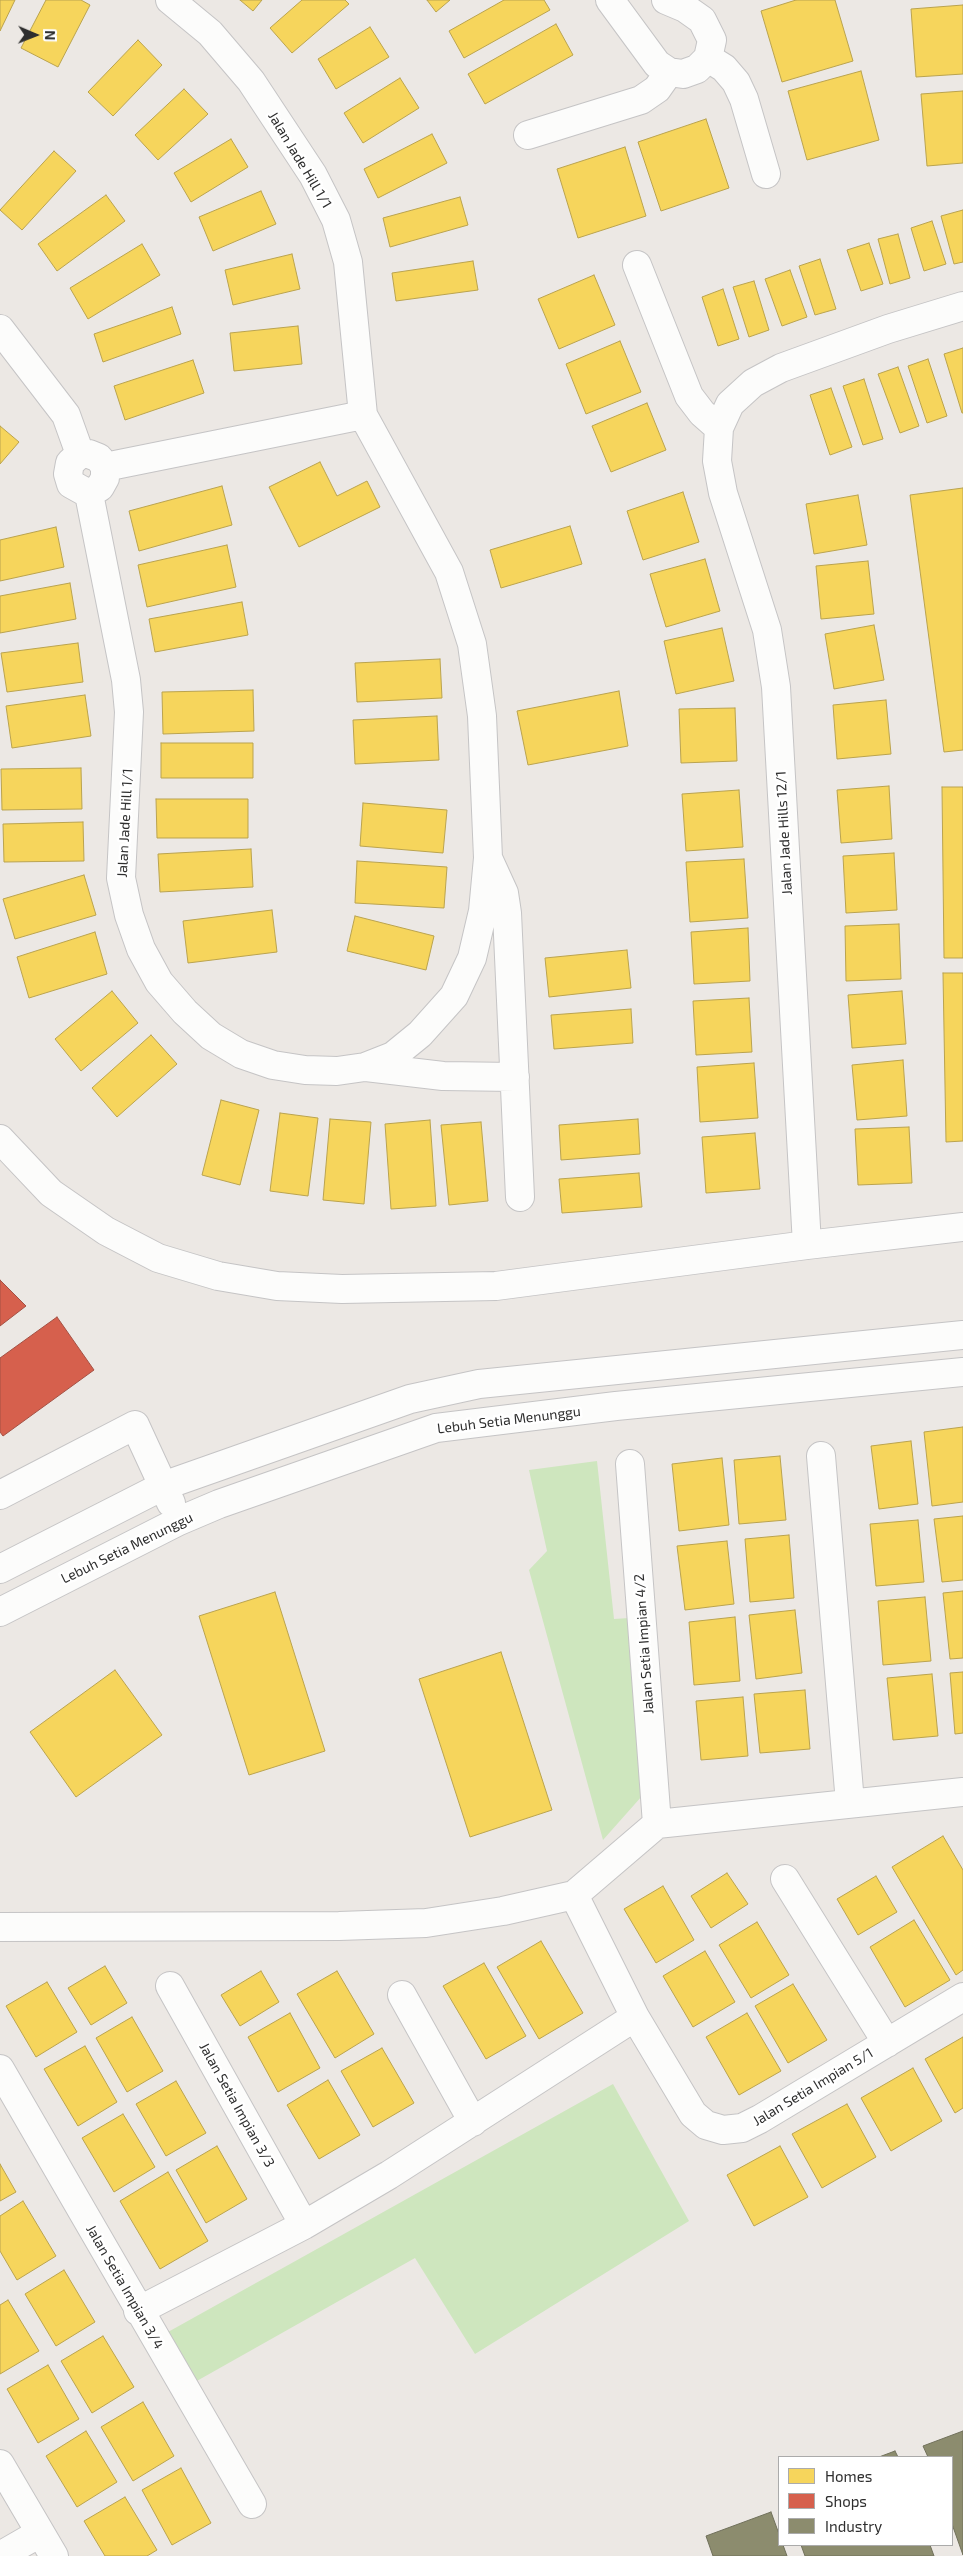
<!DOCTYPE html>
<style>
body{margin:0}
#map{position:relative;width:963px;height:2556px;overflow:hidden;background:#ece8e4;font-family:"Exo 2",sans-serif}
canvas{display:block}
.legend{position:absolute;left:778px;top:2456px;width:175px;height:90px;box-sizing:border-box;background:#fff;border:1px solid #ababab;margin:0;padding:6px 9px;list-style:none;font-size:15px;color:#2e2e2e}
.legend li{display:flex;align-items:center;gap:10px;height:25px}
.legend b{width:25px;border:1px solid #ababab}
.north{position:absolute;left:10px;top:10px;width:50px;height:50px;-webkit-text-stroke:4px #fff;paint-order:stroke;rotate:91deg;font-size:14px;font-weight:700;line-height:20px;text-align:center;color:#2e2e2e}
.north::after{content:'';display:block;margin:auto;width:18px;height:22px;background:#2e2e2e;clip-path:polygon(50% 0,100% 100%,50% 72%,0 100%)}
</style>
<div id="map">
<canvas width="963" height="2556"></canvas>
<ul class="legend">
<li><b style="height:14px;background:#f6d55c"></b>Homes</li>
<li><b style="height:14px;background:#d6604d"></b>Shops</li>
<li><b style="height:14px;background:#8c8c6e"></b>Industry</li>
</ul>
<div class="north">N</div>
</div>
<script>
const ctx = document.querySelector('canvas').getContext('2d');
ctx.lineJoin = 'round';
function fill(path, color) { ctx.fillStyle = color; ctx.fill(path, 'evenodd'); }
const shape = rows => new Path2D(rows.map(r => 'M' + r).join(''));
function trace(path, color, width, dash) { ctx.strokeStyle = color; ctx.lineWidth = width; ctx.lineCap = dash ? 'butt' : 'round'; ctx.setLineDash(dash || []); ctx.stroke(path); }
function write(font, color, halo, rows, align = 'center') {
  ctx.font = font + ' "Exo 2",sans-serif'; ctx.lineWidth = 5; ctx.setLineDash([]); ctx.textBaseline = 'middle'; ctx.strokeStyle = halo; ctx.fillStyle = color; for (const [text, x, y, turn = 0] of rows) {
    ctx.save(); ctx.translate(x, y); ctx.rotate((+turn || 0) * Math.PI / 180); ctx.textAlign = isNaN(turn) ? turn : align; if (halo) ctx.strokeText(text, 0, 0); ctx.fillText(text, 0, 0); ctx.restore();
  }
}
fill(shape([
 [597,1461,614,1619,629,1618,642,1796,603,1840,529,1570,547,1551,529,1470],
 [613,2084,689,2221,475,2354,415,2258,195,2382,168,2332]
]), '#cee6be');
const homes = shape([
 [0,0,15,0,0,31,0,0],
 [46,0,81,0,90,5,58,67,21,48,46,0],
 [240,0,262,0,253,11,240,0],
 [302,0,345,0,349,4,292,53,270,28,302,0],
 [427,0,450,0,436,12,427,0],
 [504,0,544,0,550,10,464,58,449,31,504,0],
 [796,0,835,0,853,61,782,82,761,11,796,0],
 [963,5,963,74,916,77,911,9,963,5],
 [556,24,573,55,485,104,468,74,556,24],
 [370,27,389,57,336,89,318,59,370,27],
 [138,40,162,65,113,116,88,92,138,40],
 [861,71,879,140,807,160,788,91,861,71],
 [400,78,419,108,363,143,344,113,400,78],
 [184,89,208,114,158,160,135,135,184,89],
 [963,91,963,163,927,166,921,94,963,91],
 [706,119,729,188,661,211,638,142,706,119],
 [432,134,447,163,378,198,364,169,432,134],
 [231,139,248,167,191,202,174,173,231,139],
 [625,147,646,216,578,238,557,169,625,147],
 [54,151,76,171,22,230,0,210,54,151],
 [261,191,276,224,213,251,199,217,261,191],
 [106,195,125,221,57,271,38,244,106,195],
 [460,197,468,225,390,247,383,218,460,197],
 [963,210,963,262,954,264,941,216,963,210],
 [932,221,946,264,924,271,911,228,932,221],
 [898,234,910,278,890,284,878,239,898,234],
 [869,243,883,284,861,291,847,250,869,243],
 [142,244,160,275,88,319,70,288,142,244],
 [292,254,300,289,233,305,225,270,292,254],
 [820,259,836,309,815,315,799,266,820,259],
 [473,261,478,290,396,301,392,273,473,261],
 [790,270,807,317,782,326,765,279,790,270],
 [594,275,615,325,559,349,538,299,594,275],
 [754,281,769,330,749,337,733,287,754,281],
 [723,289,739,339,718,346,702,297,723,289],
 [172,307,181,334,103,362,94,334,172,307],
 [298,326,302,364,234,371,230,333,298,326],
 [620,341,641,392,586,414,566,364,620,341],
 [963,348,963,413,962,413,944,354,963,348],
 [928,359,947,416,927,423,908,366,928,359],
 [193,360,204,393,125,420,114,386,193,360],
 [898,367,919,426,900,433,878,374,898,367],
 [864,379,883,439,863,445,843,386,864,379],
 [831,388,852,447,830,455,810,395,831,388],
 [647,403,666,450,611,472,592,426,647,403],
 [0,426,19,442,0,464,0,426],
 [320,462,337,496,367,481,380,507,299,547,269,487,320,462],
 [222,486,232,525,139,551,129,511,222,486],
 [963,488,963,750,944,752,910,495,963,488],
 [683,492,699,542,643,560,627,511,683,492],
 [858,495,867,545,814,554,806,504,858,495],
 [570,526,582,564,501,588,490,550,570,526],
 [56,527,64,567,0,581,0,540,56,527],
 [227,545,236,587,147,607,138,565,227,545],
 [705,559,720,611,666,627,650,574,705,559],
 [868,561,874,614,821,619,816,566,868,561],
 [70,583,76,619,0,633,0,596,70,583],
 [242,602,248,635,155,652,149,619,242,602],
 [874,625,884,680,834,689,825,634,874,625],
 [722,628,734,681,676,694,664,641,722,628],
 [78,643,83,682,7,692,1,653,78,643],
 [440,659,442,698,357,702,355,663,440,659],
 [253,690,254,731,163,734,162,692,253,690],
 [619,691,628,746,528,765,517,711,619,691],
 [85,695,91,736,12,748,6,706,85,695],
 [886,700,891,754,837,759,833,705,886,700],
 [735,708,737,761,681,763,679,709,735,708],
 [437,716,439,760,355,764,353,720,437,716],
 [161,743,253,743,253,778,161,778,161,743],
 [81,768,82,809,2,810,1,769,81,768],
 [889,786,892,839,841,843,837,790,889,786],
 [942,787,963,787,963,958,944,958,942,787],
 [739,790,743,847,686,851,682,794,739,790],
 [156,799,248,799,248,838,157,838,156,799],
 [363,803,447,810,443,853,360,846,363,803],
 [83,822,84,861,4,862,3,824,83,822],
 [251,849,253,887,160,892,158,854,251,849],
 [894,853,897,910,846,913,843,856,894,853],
 [744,859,748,918,690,922,686,862,744,859],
 [357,861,447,867,444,908,355,903,357,861],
 [84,875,96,915,15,939,3,899,84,875],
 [272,910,277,952,188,963,183,921,272,910],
 [355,916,434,936,426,970,347,951,355,916],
 [899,924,901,979,846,981,845,926,899,924],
 [748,928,750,981,694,984,691,932,748,928],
 [95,932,107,974,29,998,17,957,95,932],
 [627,950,631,988,549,997,545,958,627,950],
 [943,973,963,973,963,1141,946,1142,943,973],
 [112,991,138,1023,81,1071,55,1039,112,991],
 [902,991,906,1044,852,1048,848,995,902,991],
 [749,998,752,1052,696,1055,693,1001,749,998],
 [631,1009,633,1043,554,1049,551,1015,631,1009],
 [151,1035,177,1064,117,1117,92,1088,151,1035],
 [903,1060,907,1116,857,1120,852,1065,903,1060],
 [754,1063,758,1118,700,1122,697,1067,754,1063],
 [221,1100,259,1110,240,1185,202,1175,221,1100],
 [280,1113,318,1118,308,1196,270,1191,280,1113],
 [330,1119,371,1122,364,1204,323,1200,330,1119],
 [638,1119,640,1154,561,1160,559,1125,638,1119],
 [430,1120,436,1206,391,1209,385,1124,430,1120],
 [481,1122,488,1201,449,1205,441,1125,481,1122],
 [909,1127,912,1183,858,1185,855,1129,909,1127],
 [755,1133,760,1189,706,1193,702,1137,755,1133],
 [639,1173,642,1207,562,1213,559,1179,639,1173],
 [963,1427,963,1502,932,1506,924,1432,963,1427],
 [911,1441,918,1504,879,1509,871,1446,911,1441],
 [780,1456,786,1520,739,1524,734,1460,780,1456],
 [722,1458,729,1525,679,1531,672,1464,722,1458],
 [963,1516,963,1580,942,1582,934,1519,963,1516],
 [918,1520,924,1582,876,1586,870,1524,918,1520],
 [789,1535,794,1598,750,1602,745,1539,789,1535],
 [727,1541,734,1604,685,1610,677,1546,727,1541],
 [963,1591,963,1658,950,1659,943,1593,963,1591],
 [275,1592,325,1751,249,1775,199,1616,275,1592],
 [925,1597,931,1661,883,1665,878,1601,925,1597],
 [795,1610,802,1673,756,1679,749,1615,795,1610],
 [735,1617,740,1681,694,1685,689,1622,735,1617],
 [501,1652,552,1810,470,1837,419,1679,501,1652],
 [115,1670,162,1735,76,1797,30,1732,115,1670],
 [963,1672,963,1733,955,1734,950,1673,963,1672],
 [932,1674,938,1736,893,1740,887,1678,932,1674],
 [805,1690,810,1749,760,1753,754,1694,805,1690],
 [743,1697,748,1756,701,1760,696,1701,743,1697],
 [943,1836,963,1870,963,1970,956,1975,892,1867,943,1836],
 [727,1873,748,1904,711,1928,691,1896,727,1873],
 [876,1876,897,1912,858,1935,837,1899,876,1876],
 [663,1886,694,1940,656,1963,624,1909,663,1886],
 [914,1920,950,1980,905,2007,870,1947,914,1920],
 [757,1922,789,1975,751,1998,719,1945,757,1922],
 [541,1941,583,2013,539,2039,497,1967,541,1941],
 [705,1951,735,2002,693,2027,663,1976,705,1951],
 [484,1963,526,2036,486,2059,443,1986,484,1963],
 [105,1966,127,2003,91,2025,68,1988,105,1966],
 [261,1971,279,2002,240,2026,221,1995,261,1971],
 [337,1971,374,2034,335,2058,297,1994,337,1971],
 [47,1982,77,2032,36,2057,6,2006,47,1982],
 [793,1984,827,2040,788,2063,755,2006,793,1984],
 [290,2013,320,2068,278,2092,248,2037,290,2013],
 [747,2013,781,2071,739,2095,706,2037,747,2013],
 [132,2017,163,2071,127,2092,96,2038,132,2017],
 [963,2037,963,2108,955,2113,925,2059,963,2037],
 [85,2046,117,2102,78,2126,44,2069,85,2046],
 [382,2048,414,2103,373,2127,341,2071,382,2048],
 [913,2068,942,2121,891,2151,861,2098,913,2068],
 [328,2080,360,2135,319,2159,287,2105,328,2080],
 [176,2081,206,2133,166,2156,136,2104,176,2081],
 [847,2104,876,2157,822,2188,792,2134,847,2104],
 [123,2114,155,2167,114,2192,82,2138,123,2114],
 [217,2146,247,2199,206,2223,176,2170,217,2146],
 [780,2146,808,2197,754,2226,727,2175,780,2146],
 [0,2164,16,2192,0,2201,0,2164],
 [168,2172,208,2241,160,2269,120,2201,168,2172],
 [23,2201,56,2256,17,2280,0,2251,0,2216,23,2201],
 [64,2270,95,2322,56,2346,25,2294,64,2270],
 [8,2300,39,2351,0,2374,0,2305,8,2300],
 [103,2336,134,2387,92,2413,61,2361,103,2336],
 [48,2365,79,2419,38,2443,7,2389,48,2365],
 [143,2402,174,2456,133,2481,101,2427,143,2402],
 [86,2431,117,2482,77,2507,46,2456,86,2431],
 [181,2468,211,2523,172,2545,142,2490,181,2468],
 [125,2497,157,2550,147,2556,105,2556,84,2521,125,2497]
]);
fill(homes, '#f6d55c');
trace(homes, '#baa34e', 1);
const shops = shape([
 [0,1280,26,1306,0,1326,0,1280],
 [57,1317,94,1370,3,1436,0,1432,0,1358,57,1317]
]);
fill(shops, '#d6604d');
trace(shops, '#a45144', 1);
const industry = shape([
 [963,2431,963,2555,952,2524,952,2457,928,2457,923,2446,963,2431],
 [895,2451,898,2457,879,2457,895,2451],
 [771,2512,779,2534,779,2545,783,2545,787,2556,713,2556,706,2536,771,2512],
 [801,2545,930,2545,934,2556,805,2556,801,2545]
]);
fill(industry, '#8c8c6e');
trace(industry, '#70705b', 1);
const minor = shape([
 [170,0,210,33,251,81,313,175,336,220,348,262,363,415,449,572,472,644,482,716,488,858,504,893,507,913,520,1197],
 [610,0,657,64,669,72,683,74,697,69,708,58,712,40,702,20,685,8,666,0],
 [708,58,724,68,736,82,744,99,766,174],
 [528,135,641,100,657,89,669,72],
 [637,265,689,396,702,413,719,428],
 [0,329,66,415,80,454],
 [80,454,89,454,99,458,105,467,105,478,100,487,89,494,71,484,68,474,70,463,80,454],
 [105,467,363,415],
 [89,494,126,680,129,712,121,878,129,915,141,949,159,982,185,1012,211,1036,241,1054,273,1065,305,1070,337,1071,365,1067,393,1056,420,1034,454,996,472,958,483,911,488,858],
 [366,1067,443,1076,515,1077],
 [0,1139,51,1193,106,1231,158,1258,218,1276,277,1286,342,1289,496,1286,807,1245,963,1227],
 [807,1245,776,687,767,630,723,493,717,461,719,428,730,404,753,383,781,368,888,329,963,306],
 [821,1456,850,1803],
 [630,1464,657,1824],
 [0,1495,135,1425,171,1503],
 [0,1569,163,1486,410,1399,479,1384,963,1335],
 [0,1612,179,1521,219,1504,436,1428,616,1406,963,1372],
 [785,1879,887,2043],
 [574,1895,635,2017,693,2114,706,2125,723,2130,742,2128,760,2119,963,1997],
 [0,1927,339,1926,426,1923,503,1911,574,1895,657,1824,963,1792],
 [170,1986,304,2225],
 [402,1995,473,2122],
 [0,2069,252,2504],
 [138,2311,304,2225,389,2175,635,2017],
 [0,2464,54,2556],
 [0,2556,40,2533]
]);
trace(minor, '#c5c4c5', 30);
trace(minor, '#fcfcfb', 28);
write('14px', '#2e2e2e', '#fff', [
 ["Jalan Jade Hill 1/1",300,160,59],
 ["Jalan Jade Hill 1/1",125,823,-87],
 ["Jalan Jade Hills 12/1",784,833,-93],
 ["Lebuh Setia Menunggu",509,1420,-7],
 ["Lebuh Setia Menunggu",127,1548,-26],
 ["Jalan Setia Impian 4/2",644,1644,-94],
 ["Jalan Setia Impian 5/1",813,2087,-31],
 ["Jalan Setia Impian 3/3",237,2105,61],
 ["Jalan Setia Impian 3/4",125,2287,60]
]);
</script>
